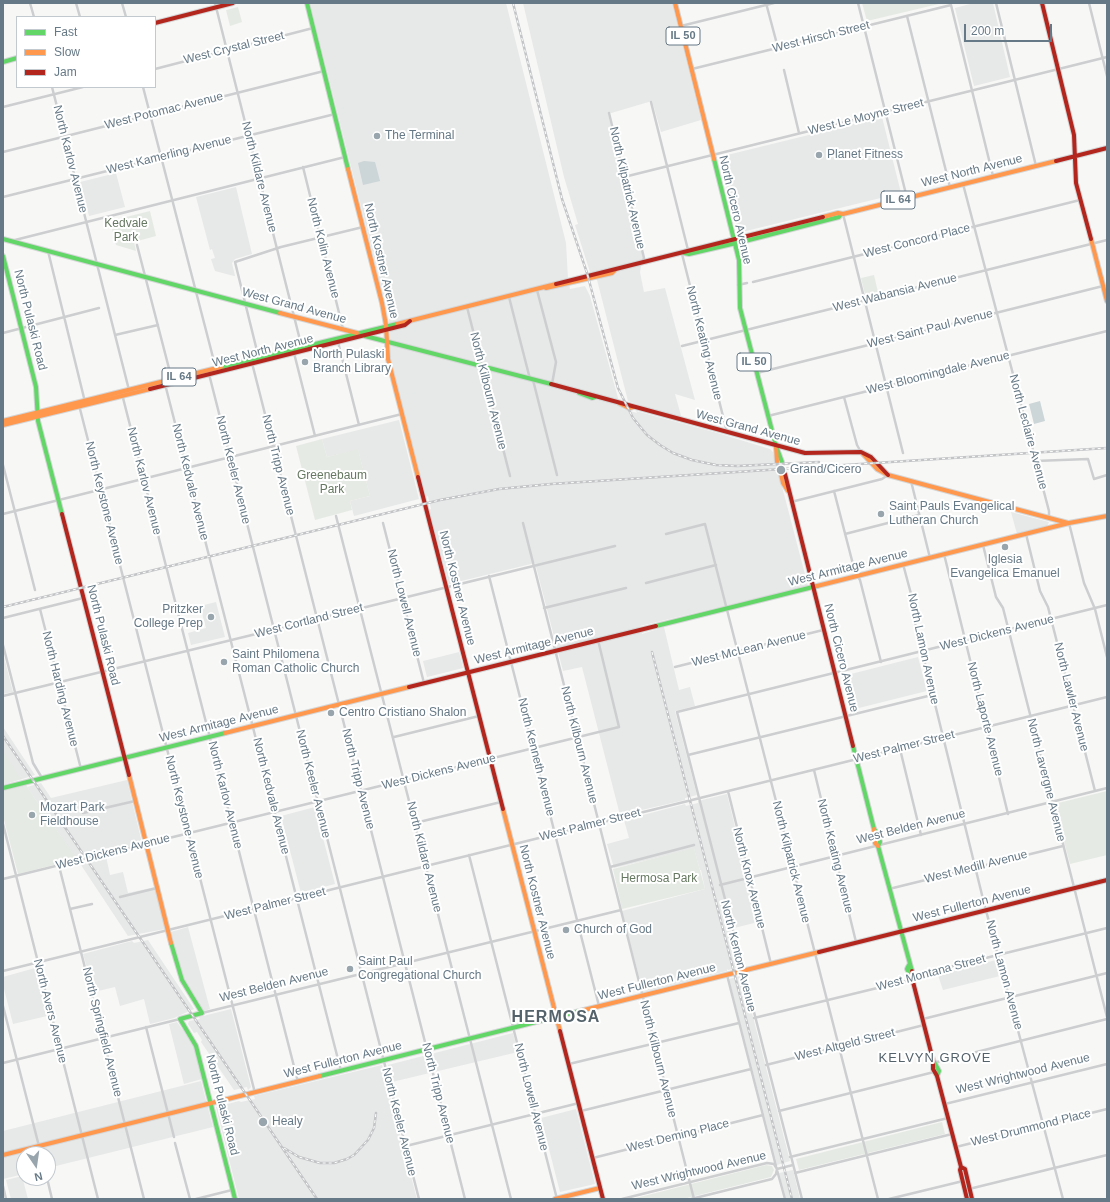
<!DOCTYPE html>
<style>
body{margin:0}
#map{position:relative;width:1110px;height:1202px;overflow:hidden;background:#f7f7f6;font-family:Helvetica,sans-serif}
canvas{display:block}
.frame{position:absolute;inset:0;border:4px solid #667986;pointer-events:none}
.legend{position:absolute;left:16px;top:16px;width:140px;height:72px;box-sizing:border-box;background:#fff;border:1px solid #c2c9cf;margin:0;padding:5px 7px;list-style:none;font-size:12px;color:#667986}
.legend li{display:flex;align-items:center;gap:8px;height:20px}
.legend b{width:20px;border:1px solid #c2c9cf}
.north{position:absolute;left:16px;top:1146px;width:40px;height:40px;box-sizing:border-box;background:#fff;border:1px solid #c2c9cf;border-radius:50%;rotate:167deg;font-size:11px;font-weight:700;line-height:16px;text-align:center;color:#667986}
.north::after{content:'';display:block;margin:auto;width:14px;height:18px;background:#99a5ad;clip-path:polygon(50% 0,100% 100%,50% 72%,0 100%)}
.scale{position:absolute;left:964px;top:24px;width:88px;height:18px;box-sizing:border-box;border:2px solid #667986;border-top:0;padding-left:5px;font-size:12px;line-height:14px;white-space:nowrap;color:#667986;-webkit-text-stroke:3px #fff;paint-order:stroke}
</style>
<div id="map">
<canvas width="1110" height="1202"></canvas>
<div class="frame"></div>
<ul class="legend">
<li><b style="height:5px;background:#63d668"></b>Fast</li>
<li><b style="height:5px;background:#ff974d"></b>Slow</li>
<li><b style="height:5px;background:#b3261e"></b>Jam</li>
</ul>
<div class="north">N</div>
<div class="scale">200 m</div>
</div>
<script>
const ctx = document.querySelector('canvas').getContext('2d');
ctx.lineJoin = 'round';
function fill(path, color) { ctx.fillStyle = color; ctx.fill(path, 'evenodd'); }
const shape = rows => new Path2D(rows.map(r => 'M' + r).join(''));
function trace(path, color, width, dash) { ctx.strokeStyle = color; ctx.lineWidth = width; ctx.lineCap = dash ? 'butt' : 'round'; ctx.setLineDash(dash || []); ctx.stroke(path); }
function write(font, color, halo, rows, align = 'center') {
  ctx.font = font + ' Helvetica,sans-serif'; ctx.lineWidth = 4; ctx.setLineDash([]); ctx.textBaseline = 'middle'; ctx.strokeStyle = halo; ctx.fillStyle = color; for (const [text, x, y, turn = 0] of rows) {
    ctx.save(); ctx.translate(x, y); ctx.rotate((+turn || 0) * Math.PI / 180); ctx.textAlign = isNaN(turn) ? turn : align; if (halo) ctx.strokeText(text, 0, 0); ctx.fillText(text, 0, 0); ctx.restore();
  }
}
fill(shape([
 [310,3,506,3,566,243,568,278,570,289,585,286,590,296,618,398,623,409,637,413,636,411,721,434,770,449,773,452,808,586,640,626,642,634,664,627,679,690,690,687,695,706,675,711,697,795,685,798,685,800,620,815,582,667,563,671,535,563,449,584,429,510,431,509,428,496,426,497,390,359,389,318],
 [523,3,672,3,701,120,661,132,652,101,608,114,643,257,640,272,644,292,665,288,695,400,675,394,682,419,628,401,595,272,590,272,575,225,578,224,564,177],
 [974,3,993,3,1010,77,974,86,955,8],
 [882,117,901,193,738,233,719,157],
 [116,173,125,207,89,216,80,182],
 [236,187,252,254,235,259,232,263,235,276,234,276,215,271,211,259,215,258,212,249,210,250,196,197],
 [399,420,419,499,354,516,350,501,370,496,358,450,327,457,322,439],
 [1011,512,1049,522,1047,527,1017,534],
 [216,602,225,637,191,645,188,633,206,628,200,606],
 [459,652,463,668,427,677,423,661],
 [3,653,13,692,3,694],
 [918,657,927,691,851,710,843,676],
 [3,727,35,775,3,785],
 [127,780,142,843,89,856,88,854,75,857,27,787,41,783,51,798],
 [727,794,758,922,730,929,740,967,728,970,727,969,727,971,643,992,622,911,705,889,701,870,700,870,694,849,614,868,607,844,629,838,624,820,685,804,686,806,698,803,698,801],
 [315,807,335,884,301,893,281,816],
 [106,856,110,875,123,872,128,893,155,887,165,929,128,936,81,865],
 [188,927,210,1009,204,1011,183,980,171,932],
 [148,940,194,1009,174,1018,150,1024,144,999,120,1006,115,987,94,992,83,954,132,941,134,943],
 [996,960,1000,976,943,990,938,975],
 [35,968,47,1016,13,1024,3,985,3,977],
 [740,976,743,978,790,1161,777,1165,729,979],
 [231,1009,251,1087,248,1090,247,1087,234,1090,201,1042,202,1040,197,1032,194,1033,188,1024,189,1021,200,1019,199,1017],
 [177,1022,194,1045,202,1079,184,1084,169,1024],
 [513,1033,518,1052,392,1082,388,1065],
 [382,1065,417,1199,239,1199,216,1107,239,1101,241,1102,250,1100,255,1099,254,1096],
 [201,1081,213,1127,48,1168,48,1154,24,1154,24,1174,3,1179,3,1131],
 [576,1109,595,1184,560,1192,541,1118],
 [793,1170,800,1199,786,1199,779,1173],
 [22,1176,28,1199,11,1199,6,1180]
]), '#e7e8e8');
fill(shape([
 [862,3,943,3,867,21],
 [238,7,242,22,230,26,226,10],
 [150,211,156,236,134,242,136,251,116,245,110,221],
 [874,275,878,292,865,295,861,278],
 [322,439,327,457,358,449,370,496,350,501,352,510,315,520,296,446],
 [3,751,19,776,22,779,3,783],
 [26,785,34,797,77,859,18,874,3,816,3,791],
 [1107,791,1107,855,1070,864,1054,804],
 [694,848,705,889,622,909,613,869],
 [942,1122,945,1134,799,1170,796,1159],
 [766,1165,772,1166,774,1170,771,1177,683,1199,632,1199]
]), '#e6eae4');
fill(shape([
 [364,161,375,162,380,181,363,185,358,163],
 [1040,401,1045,421,1034,424,1029,404]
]), '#ccd5d7');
trace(shape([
 [777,462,781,474],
 [782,462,785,474]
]), '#ccd1d4', 4, [4, 2]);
const fast = shape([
 [307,3,348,169],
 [3,62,17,58],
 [714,159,739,260,740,308,776,446,782,462],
 [3,239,280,313],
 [684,253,689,254,749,240,839,217,841,214],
 [3,256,36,387,38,421,62,514],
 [365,336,551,384],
 [221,367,397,324],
 [579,393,592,398,595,397],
 [656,626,817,586],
 [853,746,874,829,878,834,880,842,878,846,912,971],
 [3,788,225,733],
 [171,943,182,980,202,1013,180,1019,196,1046,235,1199],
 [909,965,907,969,912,978],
 [933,1060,939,1071,937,1076],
 [320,1076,584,1010]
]);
const slow = shape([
 [675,3,714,159],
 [348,169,382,303,386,325,388,359,418,477],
 [823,217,838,213,843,214,1056,161],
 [1091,239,1107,301],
 [546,288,612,273,615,270],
 [280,313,357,333],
 [397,324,556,284],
 [619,403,629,408,633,407],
 [3,421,221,367],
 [3,425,150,389],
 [776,446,777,462],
 [863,454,877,469,888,475,1068,523],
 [781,474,783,483,788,491],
 [817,586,1069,523,1107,516],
 [225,733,409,687],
 [129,775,171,943],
 [503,809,560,1031],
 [874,829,875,843,878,846],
 [584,1010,819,952],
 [3,1155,320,1076],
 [555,1199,600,1188]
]);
const jam = shape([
 [1042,3,1074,135,1076,183,1091,239],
 [155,23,233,3],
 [1056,161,1107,148],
 [556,284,823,217],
 [551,384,805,453,861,452,871,457,888,475],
 [150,389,405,325,410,321],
 [785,474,853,746],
 [418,477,503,809],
 [62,514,129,775],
 [409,687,656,626],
 [819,952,1107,880],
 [912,971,912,978,933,1060,933,1069,937,1076,961,1167,960,1170,967,1199],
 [560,1031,603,1199],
 [961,1167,965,1169,972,1199]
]);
trace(fast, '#d4d5d6', 6);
trace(slow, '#d4d5d6', 6);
trace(jam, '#d4d5d6', 6);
trace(shape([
 [30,3,34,17],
 [76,3,80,17],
 [122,3,126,17],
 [215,3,302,348],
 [766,3,778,48],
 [858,3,907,198],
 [996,3,1036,166],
 [1089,3,1107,76],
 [907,16,950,187],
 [681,26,774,3],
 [155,69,313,28],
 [692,69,951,5,993,176],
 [784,70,799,133],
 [52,87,129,390],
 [143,87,216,369],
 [651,102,688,250],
 [3,107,83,87],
 [609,113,644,258,642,263],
 [3,152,324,71],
 [303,167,343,329],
 [624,177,1107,57],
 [963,184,1049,511,1049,518],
 [3,197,335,114],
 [843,214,903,453],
 [11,241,345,157],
 [137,245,172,380],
 [48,251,85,402],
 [682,254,727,432],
 [753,282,1080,200],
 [738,285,747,283],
 [537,290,556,362,552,384],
 [509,297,530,379],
 [467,307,510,476],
 [3,333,99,308],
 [115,335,158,325],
 [338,342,359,425],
 [682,346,1107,240],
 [294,353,315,436],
 [259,359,235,262,281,247,363,227],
 [252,363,465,1199],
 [757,373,1103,286],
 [209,374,419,1199],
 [533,380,557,475],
 [165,384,341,1071],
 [122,394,298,1082],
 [844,397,857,445,861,452],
 [79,405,255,1093],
 [768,416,1107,331],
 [1035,461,1088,459,1094,479,1107,475],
 [3,465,35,590],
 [911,481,930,558],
 [834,491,855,572,860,580,881,662],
 [791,502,882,479,888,475],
 [3,514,402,414],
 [336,516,511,1199],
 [383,523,424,683],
 [523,523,694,1199],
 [1069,523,1084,583,1095,609,1107,657],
 [666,534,705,524,878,1199],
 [845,534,919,515],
 [1026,534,1040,591,1048,607,1095,791],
 [983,545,996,597,1003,608,1107,1017],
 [944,554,1008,814],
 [903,564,914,605,915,623,984,903,1063,1199],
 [489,576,599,1006],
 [646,583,716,565],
 [544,608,626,588],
 [40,609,81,769],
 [3,618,83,598],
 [3,645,33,763,42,778],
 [675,667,823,630],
 [3,696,615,546],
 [394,737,479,716],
 [900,749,921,835],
 [688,755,932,695],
 [814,770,856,942],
 [728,791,771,964],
 [83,813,135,801],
 [415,823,501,802],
 [3,824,98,1199],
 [469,855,557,1199],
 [59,866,144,1199],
 [610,867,694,845],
 [3,879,619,727,598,640],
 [720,885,1107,788],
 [889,889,1063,846],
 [120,897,157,888],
 [70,909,92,904],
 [3,971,1107,697],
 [727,975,776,1166],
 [3,1006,41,1154],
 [202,1013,621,910],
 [754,1018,906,981,917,975,1107,928],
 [923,1019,1107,973],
 [146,1027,174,1137],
 [3,1063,180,1019],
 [933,1063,1107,1019],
 [569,1064,739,1023],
 [766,1065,924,1025],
 [945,1104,1107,1064],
 [581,1111,751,1069],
 [779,1111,934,1072],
 [175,1143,190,1199],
 [406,1146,579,1103],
 [956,1147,1107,1109],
 [790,1157,948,1118],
 [593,1158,763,1115],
 [777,1169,793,1165],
 [777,1170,785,1199],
 [795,1173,952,1134],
 [47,1178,52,1199],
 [3,1186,6,1199],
 [965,1190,1107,1155],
 [196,1199,232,1190],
 [622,1199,767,1163,774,1164,777,1169,776,1174,772,1179,691,1199],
 [802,1199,677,712,1107,605],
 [889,1199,963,1181]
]), '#cccecf', 2.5);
trace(fast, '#63d668', 4);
trace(slow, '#ff974d', 4);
trace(jam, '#b3261e', 4);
const rail = shape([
 [513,3,562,199,587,273,618,388,633,418,647,435,660,445,673,453,692,460,716,465,737,466,819,462],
 [3,607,440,500,499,489,551,484,1107,448],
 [652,652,792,1199],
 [3,736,317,1199],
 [284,1148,299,1157,320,1163,334,1163,347,1159,354,1155,368,1140,374,1128,376,1113]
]);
trace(rail, '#c2c4c6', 2.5);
trace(rail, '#fff', 1, [3]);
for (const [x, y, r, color] of [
 [377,136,4,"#99a5ad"],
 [819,155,4,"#99a5ad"],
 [305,362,4,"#99a5ad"],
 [781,470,5,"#99a5ad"],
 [881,514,4,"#99a5ad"],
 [1005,547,4,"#99a5ad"],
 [211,617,4,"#99a5ad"],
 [224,662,4,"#99a5ad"],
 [331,713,4,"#99a5ad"],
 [32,815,4,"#99a5ad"],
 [566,930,4,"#99a5ad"],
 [350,969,4,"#99a5ad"],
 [263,1122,5,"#99a5ad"]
]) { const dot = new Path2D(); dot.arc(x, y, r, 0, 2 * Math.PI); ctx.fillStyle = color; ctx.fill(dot); trace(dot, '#fff', 1.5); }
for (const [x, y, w] of [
 [683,36,34],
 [898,200,34],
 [754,362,34],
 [179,377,34]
]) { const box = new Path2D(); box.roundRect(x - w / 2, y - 9, w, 18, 3); ctx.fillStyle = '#fff'; ctx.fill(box); trace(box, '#667986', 1); }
write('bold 11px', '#667986', null, [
 ["IL 50",683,36],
 ["IL 64",898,200],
 ["IL 50",754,362],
 ["IL 64",179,377]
]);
write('12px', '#667986', '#fff', [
 ["West Hirsch Street",821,37,-14],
 ["West Crystal Street",234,48,-14],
 ["West Potomac Avenue",164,111,-14],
 ["West Le Moyne Street",866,117,-14],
 ["West Kamerling Avenue",169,155,-14],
 ["North Karlov Avenue",70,159,76],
 ["West North Avenue",972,171,-14],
 ["North Kildare Avenue",259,177,76],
 ["North Kilpatrick Avenue",627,188,77],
 ["North Cicero Avenue",735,210,77],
 ["West Concord Place",917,241,-14],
 ["North Kolin Avenue",323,248,76],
 ["North Kostner Avenue",381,261,77],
 ["West Wabansia Avenue",895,293,-14],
 ["West Grand Avenue",294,306,15],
 ["North Pulaski Road",30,320,76],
 ["West Saint Paul Avenue",930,329,-14],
 ["North Keating Avenue",704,343,76],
 ["West North Avenue",263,351,-14],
 ["West Bloomingdale Avenue",938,373,-14],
 ["North Kilbourn Avenue",488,391,76],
 ["West Grand Avenue",748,428,15],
 ["North Leclaire Avenue",1028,432,75],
 ["North Tripp Avenue",278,465,76],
 ["North Keeler Avenue",233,470,76],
 ["North Karlov Avenue",144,481,76],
 ["North Kedvale Avenue",190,482,76],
 ["North Keystone Avenue",104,503,76],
 ["West Armitage Avenue",848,568,-14],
 ["North Kostner Avenue",457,588,76],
 ["North Lowell Avenue",404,603,76],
 ["West Cortland Street",309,621,-14],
 ["West Dickens Avenue",997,633,-14],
 ["North Pulaski Road",103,635,76],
 ["West Armitage Avenue",534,646,-14],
 ["West McLean Avenue",749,649,-14],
 ["North Lamon Avenue",923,649,78],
 ["North Cicero Avenue",841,658,76],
 ["North Harding Avenue",60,689,76],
 ["North Lawler Avenue",1071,697,76],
 ["North Laporte Avenue",985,719,76],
 ["West Armitage Avenue",219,724,-14],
 ["North Kilbourn Avenue",579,745,76],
 ["West Palmer Street",904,747,-14],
 ["North Kenneth Avenue",536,757,76],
 ["West Dickens Avenue",439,772,-14],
 ["North Tripp Avenue",358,779,76],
 ["North Lavergne Avenue",1046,780,76],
 ["North Keeler Avenue",313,784,76],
 ["North Karlov Avenue",225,795,76],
 ["North Kedvale Avenue",271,796,76],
 ["North Keystone Avenue",184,817,76],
 ["West Palmer Street",590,825,-14],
 ["West Belden Avenue",911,827,-14],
 ["West Dickens Avenue",113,852,-14],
 ["North Keating Avenue",835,856,76],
 ["North Kildare Avenue",424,857,76],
 ["North Kilpatrick Avenue",791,862,76],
 ["West Medill Avenue",976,867,-14],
 ["North Knox Avenue",749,878,76],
 ["North Kostner Avenue",537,902,76],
 ["West Palmer Street",275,904,-14],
 ["West Fullerton Avenue",972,904,-14],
 ["North Kenton Avenue",738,956,76],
 ["West Montana Street",931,973,-15],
 ["North Lamon Avenue",1004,975,75],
 ["West Fullerton Avenue",657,982,-14],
 ["West Belden Avenue",274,985,-14],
 ["North Avers Avenue",50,1011,76],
 ["North Springfield Avenue",102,1032,76],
 ["West Altgeld Street",845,1045,-14],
 ["North Kilbourn Avenue",658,1059,76],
 ["West Fullerton Avenue",343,1060,-14],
 ["West Wrightwood Avenue",1023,1074,-14],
 ["North Tripp Avenue",438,1093,76],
 ["North Lowell Avenue",531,1097,76],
 ["North Pulaski Road",222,1105,76],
 ["North Keeler Avenue",399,1122,76],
 ["West Drummond Place",1031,1128,-14],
 ["West Deming Place",678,1136,-14],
 ["West Wrightwood Avenue",699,1171,-13]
]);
write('12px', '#667986', '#fff', [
 ["The Terminal",385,136],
 ["Planet Fitness",827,155],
 ["North Pulaski",313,355],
 ["Branch Library",313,369],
 ["Grand/Cicero",790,470],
 ["Saint Pauls Evangelical",889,507],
 ["Lutheran Church",889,521],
 ["Iglesia",1005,560,"center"],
 ["Evangelica Emanuel",1005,574,"center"],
 ["Pritzker",203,610,"right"],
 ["College Prep",203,624,"right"],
 ["Saint Philomena",232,655],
 ["Roman Catholic Church",232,669],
 ["Centro Cristiano Shalon",339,713],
 ["Mozart Park",40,808],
 ["Fieldhouse",40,822],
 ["Church of God",574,930],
 ["Saint Paul",358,962],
 ["Congregational Church",358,976],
 ["Healy",272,1122]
], 'left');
write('12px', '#667861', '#fff', [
 ["Kedvale",126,224],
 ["Park",126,238],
 ["Greenebaum",332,476],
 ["Park",332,490],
 ["Hermosa Park",659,879]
]);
ctx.letterSpacing = '1px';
write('13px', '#54626b', '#fff', [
 ["KELVYN GROVE",935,1058]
]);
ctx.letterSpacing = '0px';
ctx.letterSpacing = '1px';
write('bold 16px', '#54626b', '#fff', [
 ["HERMOSA",556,1018]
]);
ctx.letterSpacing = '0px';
</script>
